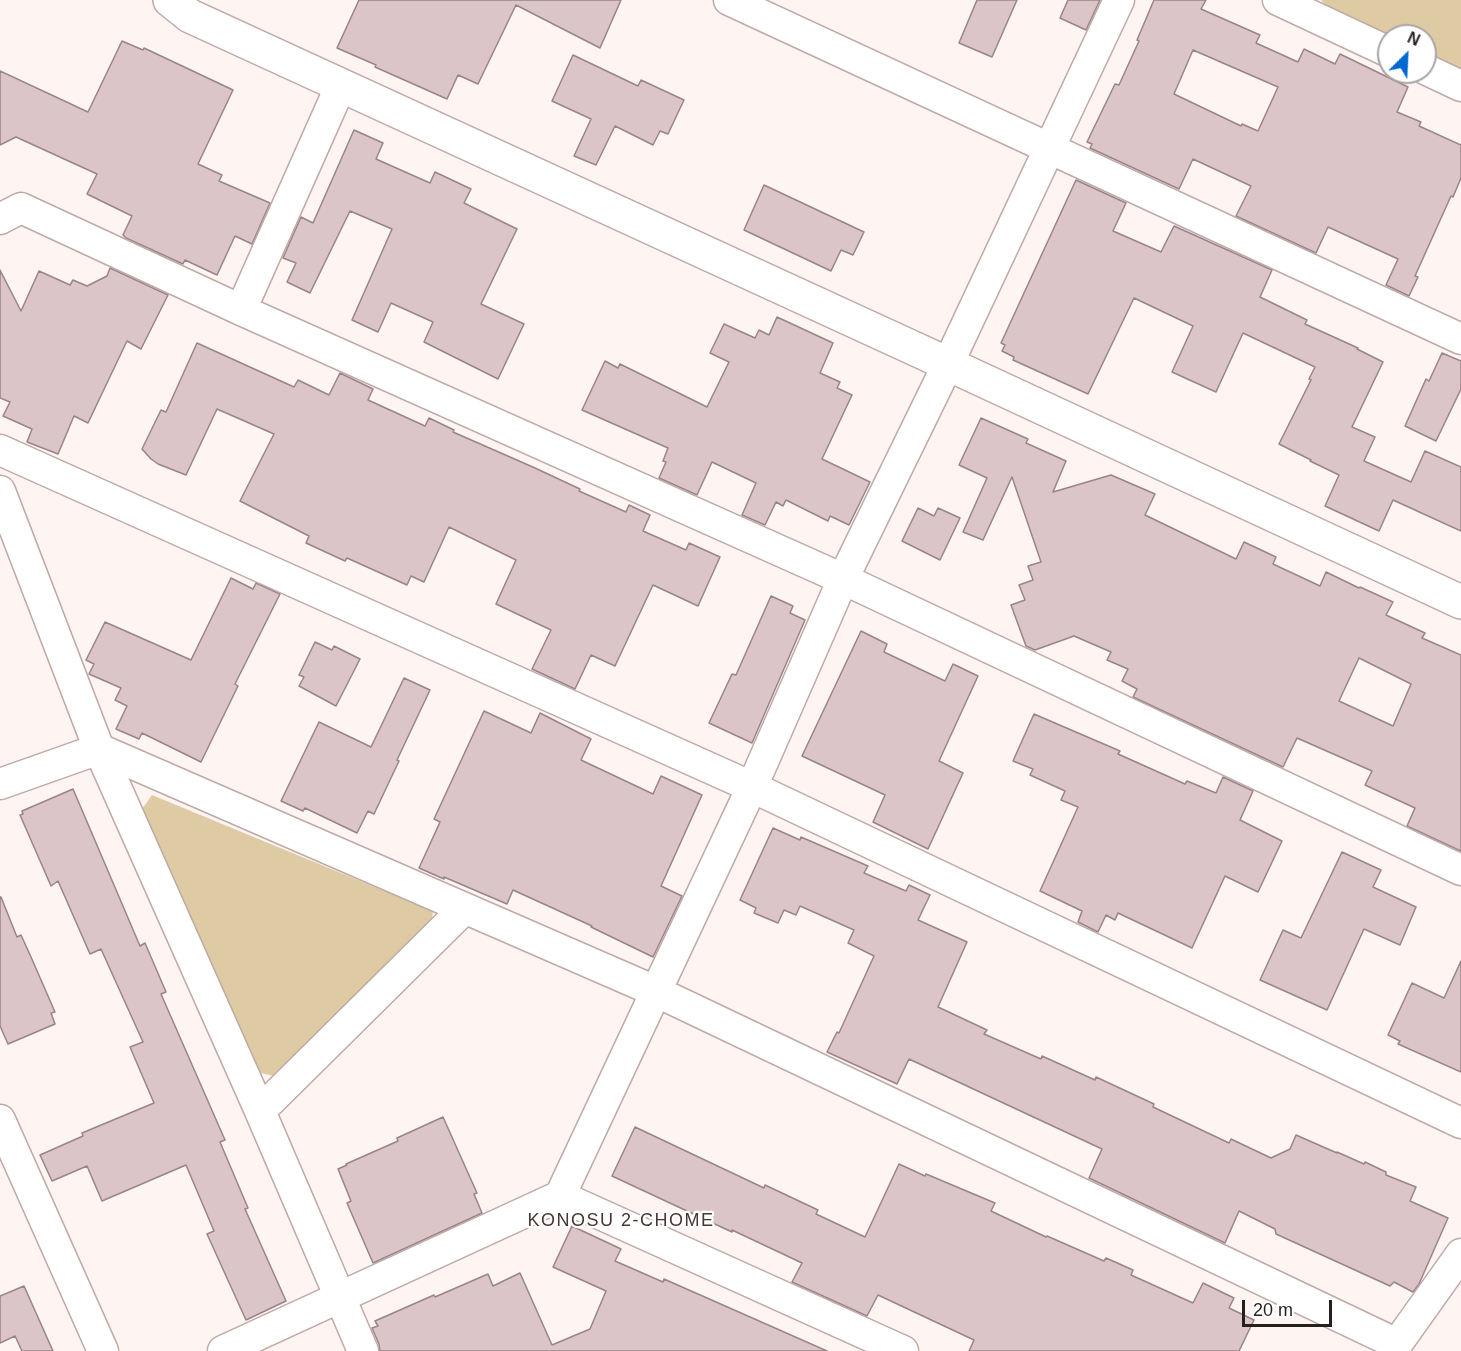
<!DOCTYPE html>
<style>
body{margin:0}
#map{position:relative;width:1461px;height:1351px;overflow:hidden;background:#fef5f3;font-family:Arial,sans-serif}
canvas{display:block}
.north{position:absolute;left:1377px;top:24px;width:60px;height:60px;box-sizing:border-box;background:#fff;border:2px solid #a9a5a5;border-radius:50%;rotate:24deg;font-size:16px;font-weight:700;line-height:24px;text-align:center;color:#271f1d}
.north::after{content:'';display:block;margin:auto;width:21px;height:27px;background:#0069d1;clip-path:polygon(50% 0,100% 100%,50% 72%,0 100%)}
.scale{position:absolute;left:1242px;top:1300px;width:90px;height:27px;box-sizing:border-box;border:3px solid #271f1d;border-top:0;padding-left:8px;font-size:18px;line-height:21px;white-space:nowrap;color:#271f1d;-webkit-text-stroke:4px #fff;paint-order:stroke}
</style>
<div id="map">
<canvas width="1461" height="1351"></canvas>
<div class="north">N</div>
<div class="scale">20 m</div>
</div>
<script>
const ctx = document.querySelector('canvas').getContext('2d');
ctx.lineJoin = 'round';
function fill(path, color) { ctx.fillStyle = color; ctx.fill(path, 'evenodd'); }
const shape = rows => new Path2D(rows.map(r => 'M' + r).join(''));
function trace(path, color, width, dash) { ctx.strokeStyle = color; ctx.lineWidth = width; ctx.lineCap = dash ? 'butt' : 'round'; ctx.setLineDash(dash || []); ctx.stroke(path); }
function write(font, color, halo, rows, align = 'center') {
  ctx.font = font + ' Arial,sans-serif'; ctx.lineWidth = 4.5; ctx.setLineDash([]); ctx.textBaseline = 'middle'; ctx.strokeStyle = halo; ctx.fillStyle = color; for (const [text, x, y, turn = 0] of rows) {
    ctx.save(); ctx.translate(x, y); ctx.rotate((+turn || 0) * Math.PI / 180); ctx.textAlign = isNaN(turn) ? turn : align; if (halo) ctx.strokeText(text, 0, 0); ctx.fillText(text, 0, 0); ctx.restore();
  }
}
fill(shape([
 [1321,0,1461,0,1461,70,1425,53,1425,36,1389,36,1326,6],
 [152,795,433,911,431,927,278,1077,257,1072,140,812]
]), '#decba3');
const building = shape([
 [359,0,621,0,600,48,516,5,478,84,458,75,447,99,375,67,376,65,337,48,359,0],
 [977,0,1017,0,992,57,959,43,977,0],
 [1068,0,1100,0,1086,30,1060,18,1068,0],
 [1154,0,1206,0,1201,9,1260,35,1256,43,1298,62,1304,49,1335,64,1340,54,1408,87,1397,112,1421,122,1419,126,1461,145,1461,178,1453,197,1451,196,1415,276,1418,277,1409,296,1386,285,1398,259,1328,227,1316,253,1236,216,1251,186,1193,159,1179,189,1090,148,1092,144,1087,142,1115,84,1119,85,1139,41,1137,40,1154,0],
 [1193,50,1278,87,1258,131,1242,124,1241,126,1174,94,1193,50],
 [122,41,143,50,144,48,233,90,198,164,222,175,219,181,270,203,252,244,235,236,217,275,185,260,183,264,126,238,123,235,132,216,87,194,97,174,16,137,0,145,0,71,88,112,122,41],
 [573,55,638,86,641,80,684,100,668,134,660,131,653,145,615,126,596,165,574,156,591,119,552,101,573,55],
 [354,130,383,143,376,159,430,183,435,172,471,189,464,203,517,229,481,304,524,324,498,379,424,342,433,322,391,303,378,332,352,320,392,229,350,211,310,293,287,282,296,263,283,258,301,217,313,223,354,130],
 [1076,180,1126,203,1113,231,1161,252,1174,226,1272,270,1260,297,1307,320,1305,324,1358,348,1357,349,1383,362,1352,427,1375,437,1364,461,1411,482,1425,451,1461,467,1461,531,1393,500,1379,531,1325,506,1339,475,1310,461,1311,460,1279,444,1311,380,1309,379,1315,367,1243,333,1216,392,1172,372,1193,326,1134,298,1088,394,1013,360,1014,357,1002,351,1005,345,1001,343,1076,180],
 [764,185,864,232,853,255,841,250,831,271,744,230,764,185],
 [110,268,168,295,141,349,127,341,88,423,74,416,58,454,27,442,32,429,3,416,10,402,0,398,0,270,21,311,39,271,70,285,73,280,87,286,107,276,110,268],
 [777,317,833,343,820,373,840,382,837,388,852,395,822,459,870,482,849,525,830,516,828,521,786,500,783,506,776,502,765,525,742,515,756,483,712,462,697,495,659,478,666,462,663,461,668,448,582,410,605,361,618,368,620,364,707,407,729,362,710,353,724,324,755,338,759,330,769,335,777,317],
 [197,343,294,387,298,380,329,395,340,373,373,389,368,400,425,426,429,418,454,430,453,432,535,468,580,489,579,491,626,512,629,505,650,515,643,531,686,550,689,543,720,557,698,606,653,585,615,666,591,655,575,689,532,669,551,630,496,604,516,560,449,527,424,582,411,576,407,585,347,558,345,561,306,543,309,536,240,501,274,434,217,409,186,475,158,464,151,459,142,449,161,410,166,412,197,343],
 [1442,353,1461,361,1461,389,1436,441,1405,426,1426,379,1429,381,1442,353],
 [981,418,1028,439,1026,443,1066,461,1053,492,1111,475,1155,494,1145,515,1236,559,1244,542,1276,557,1273,564,1320,586,1326,572,1359,588,1360,587,1393,602,1386,615,1425,633,1422,638,1461,655,1461,851,1407,826,1415,808,1365,785,1372,771,1297,738,1283,767,1133,697,1137,689,1122,681,1128,669,1107,660,1111,652,1074,636,1035,650,1026,646,1011,605,1025,600,1019,585,1033,580,1028,566,1041,562,1012,477,983,540,963,532,987,478,959,465,981,418],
 [1359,658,1411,684,1393,726,1339,701,1359,658],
 [918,508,934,516,938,508,960,518,940,560,902,541,918,508],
 [231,578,253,589,256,583,280,594,235,684,238,686,201,762,142,733,139,739,116,729,127,706,115,700,121,688,89,674,94,664,86,660,105,622,191,660,231,578],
 [771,596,793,606,790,613,805,620,752,743,709,723,732,674,736,675,771,596],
 [861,631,887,644,884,652,945,681,953,664,978,676,939,761,963,773,928,849,873,822,885,795,802,756,861,631],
 [315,642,332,650,334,646,360,659,336,706,299,686,304,677,299,675,315,642],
 [404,678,430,690,397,760,399,761,374,814,368,811,357,833,305,808,303,811,281,801,319,722,371,747,404,678],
 [484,711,531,733,540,713,591,739,581,760,653,794,661,776,702,795,661,886,682,896,653,957,591,927,592,926,513,890,507,904,444,877,444,879,419,868,440,822,434,819,484,711],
 [1034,714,1120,751,1118,754,1185,784,1187,781,1216,793,1223,777,1253,791,1240,820,1282,841,1258,892,1225,876,1192,948,1118,913,1115,920,1106,915,1098,932,1078,922,1082,911,1040,891,1078,807,1061,800,1065,791,1030,775,1033,769,1013,761,1034,714],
 [73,789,140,946,145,943,166,992,161,994,225,1140,220,1142,248,1208,245,1209,286,1301,246,1320,207,1234,214,1231,186,1165,102,1201,87,1166,52,1181,40,1155,83,1136,82,1133,154,1103,130,1047,143,1042,101,949,90,954,58,881,51,886,20,815,23,814,22,811,73,789],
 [773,828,800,840,801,837,868,866,864,873,906,891,909,885,930,895,918,920,967,942,938,1007,987,1030,984,1034,1041,1059,1042,1056,1095,1080,1096,1077,1154,1104,1153,1107,1229,1143,1231,1139,1271,1158,1290,1149,1296,1135,1337,1153,1337,1152,1364,1164,1365,1162,1386,1172,1386,1175,1416,1187,1410,1201,1448,1218,1419,1284,1413,1292,1394,1282,1390,1286,1276,1234,1275,1229,1239,1211,1225,1243,1089,1178,1102,1149,909,1059,897,1084,827,1052,837,1032,839,1033,874,956,848,943,854,930,800,906,796,915,784,910,778,923,754,913,756,908,740,900,773,828],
 [1342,852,1381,870,1373,887,1416,907,1400,945,1364,929,1327,1010,1260,980,1283,930,1301,938,1342,852],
 [0,897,1,897,17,937,21,935,31,957,55,1012,51,1013,55,1024,8,1044,0,1026,0,897],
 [1461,961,1461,1072,1398,1044,1400,1041,1388,1035,1412,983,1444,998,1461,961],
 [443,1117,477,1193,474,1194,482,1213,373,1263,347,1203,351,1201,338,1169,347,1165,346,1164,398,1141,397,1138,443,1117],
 [635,1127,764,1188,765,1185,818,1210,816,1214,865,1237,899,1164,925,1176,926,1174,995,1203,991,1211,1046,1237,1047,1236,1104,1261,1106,1258,1133,1270,1131,1275,1193,1303,1203,1283,1234,1298,1229,1308,1254,1320,1239,1351,969,1351,974,1340,878,1295,867,1316,792,1282,802,1263,732,1230,732,1232,612,1176,635,1127],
 [572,1226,621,1249,615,1261,663,1282,664,1279,827,1351,380,1351,379,1344,372,1328,378,1326,375,1321,434,1295,435,1297,488,1274,493,1286,520,1273,552,1345,590,1329,606,1291,553,1267,572,1226],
 [24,1286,53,1351,22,1351,15,1336,0,1343,0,1296,24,1286]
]);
fill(building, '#dbc5c9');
trace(building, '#998488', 1.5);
const minor = shape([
 [729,0,1461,339],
 [1278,0,1389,52],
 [1425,69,1461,86],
 [0,219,21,208,241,310,843,579,1461,870],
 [241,310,341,85],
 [0,450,752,787,1461,1123],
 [0,491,99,749,260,1111,363,1351],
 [0,784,99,749,655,991,1397,1344],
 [260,1111,464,909],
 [0,1120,103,1351],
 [560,1196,903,1351],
 [223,1351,560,1196,752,787,843,579,948,364,1119,0],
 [1392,1351,1461,1254]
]);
const tertiary = shape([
 [170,0,190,16,948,364,1461,602]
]);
trace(minor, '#bfaaa5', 33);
trace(tertiary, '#bfaaa5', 36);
trace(minor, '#fff', 30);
trace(tertiary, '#fff', 33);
ctx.letterSpacing = '1.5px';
write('18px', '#473632', '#fff', [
 ["KONOSU 2-CHOME",621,1221]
]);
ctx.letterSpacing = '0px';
</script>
